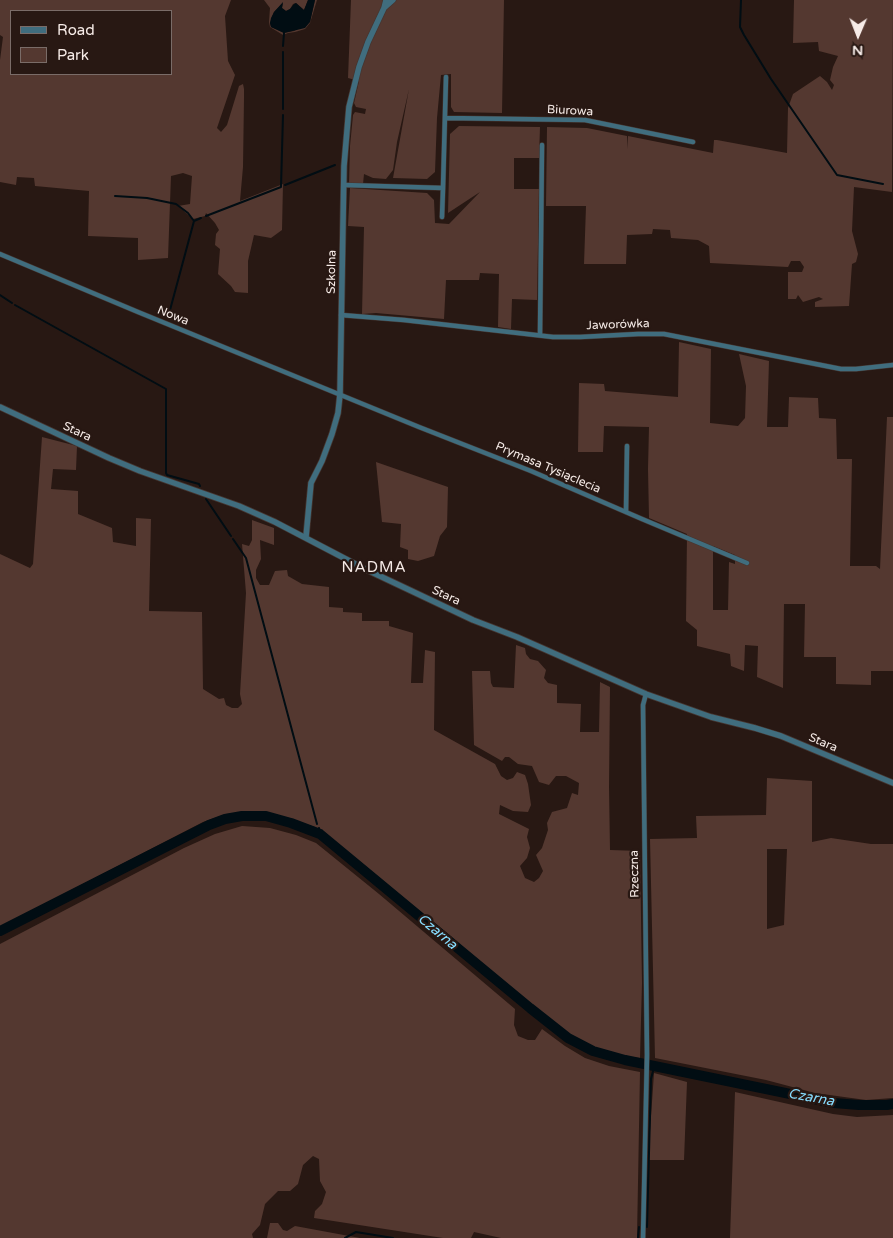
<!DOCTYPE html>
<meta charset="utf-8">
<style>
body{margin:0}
#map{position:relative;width:893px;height:1238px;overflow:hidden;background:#281813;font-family:"Varela Round",sans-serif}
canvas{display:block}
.legend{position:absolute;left:10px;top:10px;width:162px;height:65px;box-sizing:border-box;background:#281813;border:1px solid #7a6c68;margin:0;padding:6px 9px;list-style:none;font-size:15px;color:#f6ebe7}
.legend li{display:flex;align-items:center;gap:10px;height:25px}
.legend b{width:25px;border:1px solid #7a6c68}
.north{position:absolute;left:833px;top:10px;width:50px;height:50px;-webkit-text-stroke:4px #281813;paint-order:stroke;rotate:181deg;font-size:14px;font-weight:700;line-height:20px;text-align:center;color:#f6ebe7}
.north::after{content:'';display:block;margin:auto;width:18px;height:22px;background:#f6ebe7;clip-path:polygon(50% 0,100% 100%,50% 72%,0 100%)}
</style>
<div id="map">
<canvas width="893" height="1238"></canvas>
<ul class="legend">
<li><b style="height:6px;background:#406d7e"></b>Road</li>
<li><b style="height:14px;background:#543830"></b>Park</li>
</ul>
<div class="north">N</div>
</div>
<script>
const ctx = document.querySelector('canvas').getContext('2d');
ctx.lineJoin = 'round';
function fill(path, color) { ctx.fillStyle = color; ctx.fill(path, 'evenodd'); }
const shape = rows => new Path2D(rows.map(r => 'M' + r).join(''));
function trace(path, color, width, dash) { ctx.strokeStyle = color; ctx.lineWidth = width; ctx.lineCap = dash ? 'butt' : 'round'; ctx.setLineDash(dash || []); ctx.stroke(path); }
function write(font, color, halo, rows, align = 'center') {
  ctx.font = font + ' "Varela Round",sans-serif'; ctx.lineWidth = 4.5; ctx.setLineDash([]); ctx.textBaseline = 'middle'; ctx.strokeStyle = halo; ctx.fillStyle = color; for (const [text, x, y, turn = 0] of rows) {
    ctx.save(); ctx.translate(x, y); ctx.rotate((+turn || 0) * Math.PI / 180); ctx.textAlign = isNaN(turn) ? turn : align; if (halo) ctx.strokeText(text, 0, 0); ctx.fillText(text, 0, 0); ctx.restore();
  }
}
fill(shape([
 [0,0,231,0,225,16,228,61,235,75,217,128,221,132,227,125,239,86,243,84,244,89,244,98,243,167,240,201,283,184,282,230,271,238,254,235,248,261,248,293,235,292,231,286,218,274,220,249,215,245,216,234,219,230,215,223,206,213,205,216,193,219,178,206,190,204,192,176,183,173,171,176,168,258,138,260,138,238,88,236,89,191,35,186,34,178,17,177,16,185,0,182,0,60,3,37,0,35],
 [171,11,171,74,11,74,11,11],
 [264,0,308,0,304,10,296,3,293,4,290,9,286,11,282,8,283,3,274,12,270,23,271,27,284,33,294,31,310,22,315,0,317,0,310,23,305,29,295,32,288,33,283,35,270,27,269,22,270,8],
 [351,0,504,0,502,113,454,112,451,107,451,74,441,75,437,118,435,172,427,179,393,178,409,89,397,142,393,170,386,179,373,178,364,174,363,184,349,184,350,146,353,115,355,112,365,114,366,109,356,107,354,103,359,81,348,78],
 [794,0,893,0,892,192,854,187,852,231,858,254,856,262,852,264,849,306,815,307,815,302,823,299,819,297,803,302,798,295,796,299,788,299,788,272,802,272,804,267,800,261,791,261,788,267,710,263,709,246,698,240,671,238,670,230,653,229,652,234,627,235,626,264,584,264,586,206,546,206,547,127,587,128,627,136,628,149,628,136,713,153,714,140,717,140,787,153,788,108,793,94,820,76,827,82,832,90,834,85,830,80,833,67,838,56,819,51,818,42,793,43],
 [459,126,540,127,539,158,514,158,514,189,539,189,537,300,512,299,511,329,498,327,499,274,480,273,479,280,446,280,444,319,376,313,362,314,364,227,348,226,350,188,427,193,434,200,435,223,449,224,480,192,448,213,450,134],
 [679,342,711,349,710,423,738,426,745,418,746,386,739,354,769,361,767,427,788,427,789,397,818,398,819,418,836,419,837,459,852,459,850,566,876,566,880,569,887,417,893,417,893,671,871,671,871,685,836,684,836,657,804,657,805,604,784,604,783,688,757,677,758,646,745,645,744,671,731,666,730,654,697,646,697,630,686,621,687,534,649,518,648,469,649,427,604,426,603,452,578,452,579,383,604,384,605,391,678,397],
 [713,546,735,555,735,564,729,562,728,610,713,610],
 [42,437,77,446,76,470,53,469,51,489,78,491,78,514,112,528,113,542,136,546,136,518,151,519,149,611,202,612,203,689,219,699,224,698,226,705,232,708,238,708,242,704,240,694,246,593,242,544,249,546,252,540,252,520,274,528,274,545,260,540,261,559,256,570,256,578,260,585,269,585,275,571,287,570,288,576,302,584,329,587,329,607,343,608,343,612,362,613,362,621,389,621,389,626,413,633,411,683,423,683,425,650,435,652,434,730,495,764,501,776,507,780,513,778,517,772,525,775,528,784,531,805,528,812,513,811,500,805,499,814,529,829,527,837,530,848,527,858,520,866,525,878,534,882,539,878,543,871,536,855,542,848,548,830,547,823,552,812,567,808,572,793,578,795,579,783,566,776,556,776,549,785,539,782,532,766,518,764,509,757,505,757,502,761,474,745,472,671,490,671,491,683,493,687,514,688,516,645,525,648,526,654,530,659,538,661,546,670,544,678,548,683,557,685,557,703,581,704,580,732,599,732,600,682,610,687,609,787,610,850,640,851,642,983,640,1058,630,1057,600,1050,571,1036,534,1006,358,860,315,827,280,816,252,812,226,814,203,822,0,927,0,554,30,568,33,564],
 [376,462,448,487,447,527,440,536,434,556,418,561,408,559,408,550,400,547,401,524,382,522],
 [767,778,812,781,812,842,831,838,871,844,893,844,893,1098,866,1100,815,1093,766,1080,655,1058,650,839,697,838,696,816,766,815],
 [767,849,787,849,784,925,767,929],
 [242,826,270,828,296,835,316,843,379,894,515,1009,514,1025,518,1036,528,1040,535,1040,542,1029,565,1046,585,1058,609,1066,640,1072,637,1238,501,1238,474,1232,471,1238,443,1238,314,1218,315,1211,322,1204,326,1192,320,1181,319,1159,313,1156,303,1165,298,1184,290,1191,278,1191,265,1204,260,1225,252,1234,253,1238,0,1238,0,944,184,848,215,834],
 [654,1073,687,1082,684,1160,648,1160],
 [735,1092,833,1114,857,1117,893,1115,893,1238,730,1238],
 [270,1223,278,1223,283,1230,287,1231,295,1226,360,1238,267,1238]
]), '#543830');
fill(shape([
 [308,0,315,0,310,22,305,28,284,33,271,27,270,23,271,18,274,12,283,2,282,8,286,11,290,9,294,4,296,3,304,10]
]), '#010d13');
trace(shape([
 [741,0,740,27,744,35,771,79,837,175,883,184],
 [283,46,284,33],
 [283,109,283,52],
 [285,185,335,165],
 [115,196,147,198,176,204,188,213,194,221],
 [206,216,281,187,283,115],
 [0,295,12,303],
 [15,305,166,389,166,473,167,475,199,484,200,486],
 [170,310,194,221,201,218],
 [206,499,231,536],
 [233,539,246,558,317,824],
 [319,828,320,834],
 [647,1227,651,1079,654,1067],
 [345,1238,356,1232,393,1238],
 [638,1238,639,1227]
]), '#010d13', 2);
trace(shape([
 [0,931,209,825,225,819,242,816,266,816,291,823,320,834,530,1008,568,1038,593,1051,625,1060,834,1103,859,1105,887,1105,893,1104]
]), '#010d13', 10);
const minor = shape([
 [445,118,585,120,693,142],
 [344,185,443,188,446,77],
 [442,217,443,188],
 [0,254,138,312,419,427,531,471,642,519,747,563],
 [341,315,404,320,553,337,580,337,638,334,664,334,841,369,856,369,893,365],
 [540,335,542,145],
 [626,512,627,446],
 [643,1238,647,1055,643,705,646,694]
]);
const tertiary = shape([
 [384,8,393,0],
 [0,407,109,458,140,471,239,506,275,522,365,569,473,620,517,637,646,694,711,717,755,728,781,736,893,783],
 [306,537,311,483,322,461,332,434,338,413,340,394,344,166,349,107,359,67,368,42,384,8,386,0]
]);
trace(minor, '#453631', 5.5);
trace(tertiary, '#453631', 7);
trace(minor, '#406d7e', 4.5);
trace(tertiary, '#406d7e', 5.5);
write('12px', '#f6ebe7', '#281813', [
 ["Biurowa",570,111,3],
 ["Szkolna",332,272,-89],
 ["Nowa",173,316,22],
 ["Jaworówka",618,325,-2],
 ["Stara",77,432,25],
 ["Prymasa Tysiąclecia",548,468,23],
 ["Stara",446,596,25],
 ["Stara",823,743,23],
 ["Rzeczna",635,874,-91]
]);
write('italic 14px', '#87ddff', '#281813', [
 ["Czarna",437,932,40],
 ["Czarna",811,1098,10]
]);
ctx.letterSpacing = '1px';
write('15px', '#f6ebe7', '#281813', [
 ["NADMA",374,568]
]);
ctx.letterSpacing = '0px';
</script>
